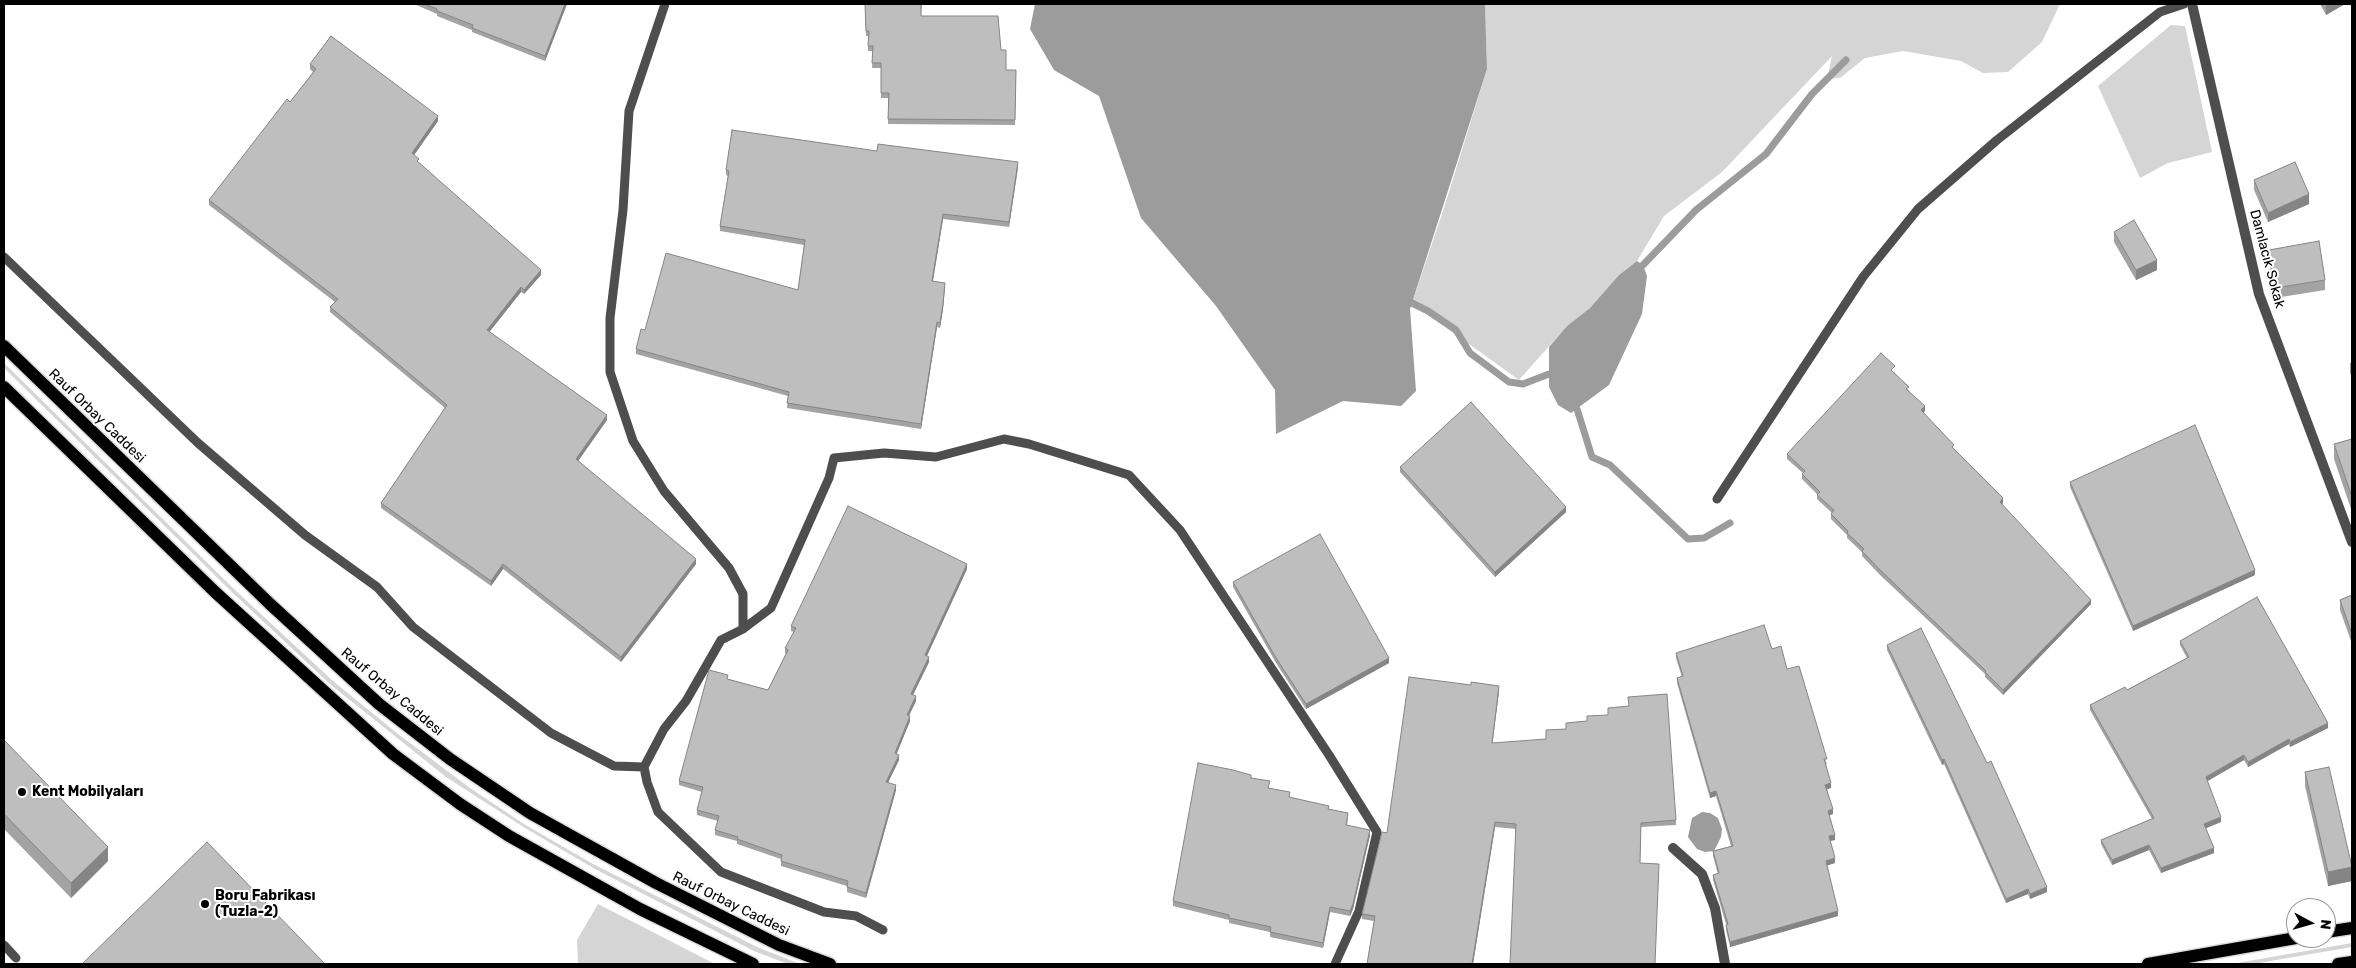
<!DOCTYPE html>
<meta charset="utf-8">
<style>
body{margin:0}
#map{position:relative;width:2356px;height:968px;overflow:hidden;background:#fff;font-family:Rubik,sans-serif}
canvas{display:block}
.frame{position:absolute;inset:0;border:5px solid #000;pointer-events:none}
.north{position:absolute;left:2286px;top:898px;width:50px;height:50px;box-sizing:border-box;background:#fff;border:1px solid #999;border-radius:50%;rotate:96deg;font-size:14px;font-weight:700;line-height:20px;text-align:center;color:#000}
.north::after{content:'';display:block;margin:auto;width:18px;height:22px;background:#000;clip-path:polygon(50% 0,100% 100%,50% 72%,0 100%)}
</style>
<div id="map">
<canvas width="2356" height="968"></canvas>
<div class="frame"></div>
<div class="north">N</div>
</div>
<script>
const ctx = document.querySelector('canvas').getContext('2d');
ctx.lineJoin = 'round';
function fill(path, color) { ctx.fillStyle = color; ctx.fill(path, 'evenodd'); }
const shape = rows => new Path2D(rows.map(r => 'M' + r).join(''));
function trace(path, color, width, dash) { ctx.strokeStyle = color; ctx.lineWidth = width; ctx.lineCap = dash ? 'butt' : 'round'; ctx.setLineDash(dash || []); ctx.stroke(path); }
function write(font, color, halo, rows, align = 'center') {
  ctx.font = font + ' Rubik,sans-serif'; ctx.lineWidth = 4; ctx.setLineDash([]); ctx.textBaseline = 'middle'; ctx.strokeStyle = halo; ctx.fillStyle = color; for (const [text, x, y, turn = 0] of rows) {
    ctx.save(); ctx.translate(x, y); ctx.rotate((+turn || 0) * Math.PI / 180); ctx.textAlign = isNaN(turn) ? turn : align; if (halo) ctx.strokeText(text, 0, 0); ctx.fillText(text, 0, 0); ctx.restore();
  }
}
fill(shape([
 [1485,4,2060,4,2042,42,2008,72,1983,73,1961,61,1903,51,1865,58,1840,78,1827,79,1832,56,1722,172,1664,216,1637,261,1619,275,1590,308,1567,326,1519,380,1412,303,1445,205,1487,69],
 [2171,25,2185,26,2212,152,2168,163,2140,178,2098,86],
 [4,363,235,590,333,681,398,734,470,788,524,824,593,864,757,947,800,964,788,964,754,951,595,869,525,828,446,777,331,685,234,594,4,368],
 [598,904,715,964,580,964,578,963,577,940],
 [2352,943,2352,947,2253,964,2231,964]
]), '#d5d5d5');
fill(shape([
 [1035,4,1485,4,1487,69,1410,309,1416,391,1401,406,1343,401,1276,434,1275,390,1216,306,1141,218,1099,96,1054,70,1030,29],
 [1637,261,1643,265,1647,276,1642,314,1609,385,1571,413,1558,405,1549,387,1549,347,1567,326,1590,308,1619,275],
 [1702,812,1710,813,1718,818,1722,829,1721,837,1714,851,1705,852,1697,849,1688,837,1692,818]
]), '#9c9c9c');
trace(shape([
 [1643,265,1696,210,1766,154,1812,94,1846,60],
 [1412,303,1428,311,1456,330,1470,353,1509,382,1523,384,1549,374],
 [1577,409,1592,457,1610,465,1688,539,1704,538,1730,523]
]), '#9c9c9c', 7);
const primary = shape([
 [4,346,270,604,379,704,450,759,530,813,656,883,779,945,830,964],
 [4,387,215,592,393,754,460,804,509,836,640,909,753,964],
 [2326,932,2352,928],
 [2148,964,2296,938],
 [2338,964,2352,962]
]);
trace(primary, '#dbdbdb', 15);
trace(shape([
 [665,4,629,111,623,210,610,318,610,372,633,441,664,491,729,568,743,594,743,629],
 [4,257,198,443,305,535,377,587,413,627,551,733,614,766,644,767,664,729,686,701,721,640,743,629,771,608,829,478,834,458,884,453,936,457,1004,439,1029,444,1129,475,1180,530,1329,755,1377,832,1359,911,1335,964],
 [1717,499,1863,277,1918,209,1997,140,2160,12,2184,4],
 [644,767,647,782,658,812,721,872,824,912,856,916,883,930],
 [4,945,16,958]
]), '#4e4e4e', 9);
trace(shape([
 [2192,4,2259,294,2352,542],
 [1673,848,1702,874,1715,908,1725,964]
]), '#4e4e4e', 10);
trace(primary, '#000', 12);
fill(shape([
 [414,4,567,4,545,61,472,32,472,30,437,16,437,14],
 [864,4,922,4,921,16,1001,50,1006,70,1016,70,1015,125,888,124,888,98,881,98,881,68,872,68,873,51,868,51,868,36,866,36,865,4],
 [2320,4,2345,4,2326,15],
 [310,64,438,121,414,155,419,163,541,275,524,294,521,292,489,332,607,420,578,461,696,564,621,662,503,569,491,586,381,508,381,503,445,408,330,312,330,307,335,302,209,205,209,200,290,102,313,72,310,69],
 [877,151,1018,167,1009,227,943,219,933,281,945,288,943,309,940,328,937,327,921,429,787,408,788,396,636,354,636,349,645,330,798,290,804,245,720,231,720,226,728,176,726,175,726,170],
 [2254,180,2309,204,2268,222,2254,190],
 [2114,232,2157,270,2136,280,2114,242],
 [2269,250,2325,280,2325,290,2275,298,2269,260],
 [2352,362,2352,378,2350,373,2350,363],
 [1895,371,1894,372,1925,411,1923,413,1954,449,2003,503,2002,504,2091,604,2003,695,1985,677,1985,674,1879,574,1862,556,1862,552,1847,538,1847,535,1831,519,1831,514,1832,513,1817,499,1817,494,1802,479,1802,474,1803,473,1787,459,1787,454],
 [2352,439,2352,512,2334,459,2334,444],
 [1400,467,1566,512,1495,577,1400,472],
 [2070,482,2255,575,2133,631,2070,487],
 [967,569,927,656,929,662,913,695,916,701,909,716,910,721,896,754,899,760,888,782,896,790,866,898,847,892,847,886,781,866,781,859,737,844,737,841,715,835,715,830,718,821,697,815,697,810,702,792,679,785,679,781,728,679,768,690,786,654,785,653,785,648,794,632,791,631,791,626],
 [1233,582,1389,663,1306,709,1276,663,1233,587],
 [2352,595,2352,644,2340,610,2340,600],
 [2180,641,2328,728,2290,747,2289,744,2248,767,2244,760,2207,781,2221,822,2206,828,2214,853,2161,873,2149,850,2112,865,2101,844,2101,840,2152,819,2090,710,2090,705,2127,690,2187,658,2180,645],
 [1887,645,2047,892,2030,899,2028,894,2006,903,1944,764,1942,765,1887,650],
 [1772,649,1787,669,1827,764,1826,764,1831,788,1827,789,1833,814,1829,815,1835,840,1830,841,1835,863,1827,865,1838,916,1730,947,1726,930,1726,924,1713,880,1713,875,1718,874,1713,856,1713,851,1731,846,1716,796,1710,798,1677,683,1677,678,1682,677,1676,658,1676,653],
 [1499,691,1492,743,1676,820,1676,825,1641,827,1640,863,1655,964,1516,829,1495,827,1473,964,1367,964,1374,921,1362,919,1362,914,1387,833],
 [4,740,108,861,71,898,4,829],
 [2305,772,2352,881,2328,886,2305,786],
 [1251,778,1269,788,1290,797,1329,809,1348,818,1347,825,1370,835,1353,909,1350,916,1330,912,1323,948,1270,937,1270,932,1229,923,1229,920,1173,906,1173,901]
]), '#a3a3a3');
fill(shape([
 [565,4,567,4,545,61,545,56],
 [2326,4,2345,4,2326,15],
 [438,116,438,121,412,158,412,153],
 [1018,162,1018,167,1009,227,1009,222],
 [2309,194,2309,204,2268,222,2268,213],
 [943,214,943,219,932,286,932,281],
 [2157,260,2157,270,2136,280,2136,270],
 [541,270,541,275,524,294,524,290],
 [945,283,943,309,940,328,940,323],
 [521,287,521,292,487,335,487,330],
 [937,322,937,327,921,429,921,424],
 [1925,406,1925,411,1921,415,1921,410],
 [607,415,607,420,576,464,576,459],
 [2003,498,2003,503,2000,507,2000,502],
 [1566,507,1566,512,1495,577,1495,572],
 [696,559,696,564,621,662,621,657],
 [503,564,503,569,491,586,491,581],
 [967,564,967,569,925,660,925,655],
 [2255,570,2255,575,2133,631,2133,626],
 [2091,600,2091,604,2003,695,2003,690],
 [929,657,929,662,911,699,911,694],
 [1389,658,1389,663,1306,709,1306,704],
 [1499,686,1499,691,1492,748,1492,743],
 [916,696,916,701,907,719,907,715],
 [910,716,910,721,895,758,895,753],
 [2328,723,2328,728,2290,747,2290,742],
 [2289,739,2289,744,2248,767,2248,762],
 [899,755,899,760,886,787,886,782],
 [2244,755,2244,760,2206,782,2206,777],
 [1944,759,1944,764,1942,765,1942,760],
 [1831,783,1831,788,1825,790,1825,785],
 [896,785,896,790,866,898,866,893],
 [1716,791,1716,796,1710,798,1710,793],
 [1833,809,1833,814,1828,816,1828,811],
 [2221,817,2221,822,2204,829,2204,824],
 [1495,822,1495,827,1473,964,1472,964],
 [1370,830,1370,835,1353,909,1350,916,1350,911],
 [1835,835,1835,840,1829,841,1829,836],
 [2149,845,2149,850,2112,865,2112,860],
 [108,847,108,861,71,898,71,883],
 [2214,848,2214,853,2161,873,2161,868],
 [1835,858,1835,863,1826,866,1826,861],
 [2352,867,2352,881,2328,886,2328,872],
 [2047,887,2047,892,2030,899,2030,894],
 [2028,889,2028,894,2006,903,2006,899],
 [1330,907,1330,912,1323,948,1323,943],
 [1838,911,1838,916,1730,947,1730,942]
]), '#858585');
const building = shape([
 [425,4,565,4,545,56,472,28,473,25,437,11,437,9,425,4],
 [865,4,921,4,921,16,998,16,1001,50,1006,50,1006,70,1016,70,1015,120,888,119,889,93,881,93,881,63,872,63,873,46,868,46,869,31,866,31,865,4],
 [331,36,438,116,412,153,419,159,417,161,541,270,524,290,521,287,487,330,607,415,576,459,696,559,621,657,503,564,491,581,381,503,447,405,330,307,338,299,209,200,287,99,290,102,316,69,310,64,331,36],
 [732,130,877,151,878,144,1018,162,1009,222,943,214,932,281,945,283,943,304,940,323,937,322,921,424,787,403,789,392,636,349,641,329,645,330,666,253,798,290,805,240,720,226,729,171,726,170,732,130],
 [2295,162,2309,194,2268,213,2254,180,2295,162],
 [2134,220,2157,260,2136,270,2114,232,2134,220],
 [2319,241,2325,280,2275,288,2269,250,2319,241],
 [1881,353,1895,366,1891,370,1909,387,1906,389,1925,406,1921,410,1954,445,1952,447,2003,498,2000,502,2091,600,2003,690,1985,672,1986,671,1879,569,1862,551,1864,549,1847,533,1848,531,1831,514,1834,510,1817,495,1820,492,1802,474,1805,471,1787,454,1881,353],
 [1471,402,1566,507,1495,572,1400,467,1471,402],
 [2195,425,2255,570,2133,626,2070,482,2195,425],
 [2352,439,2352,497,2334,444,2352,439],
 [848,506,967,564,925,655,929,657,911,694,916,696,907,715,910,716,895,753,899,755,886,782,896,785,866,893,847,887,848,881,781,861,782,855,737,839,738,837,715,830,719,816,697,810,703,787,679,781,709,670,728,675,727,679,768,690,788,650,785,648,796,628,791,626,848,506],
 [1320,534,1389,658,1306,704,1276,658,1233,582,1320,534],
 [2352,595,2352,634,2340,600,2352,595],
 [2257,597,2328,723,2290,742,2289,739,2248,762,2244,755,2206,777,2221,817,2204,824,2214,848,2161,868,2149,845,2112,860,2101,840,2154,818,2090,705,2125,687,2127,690,2189,657,2180,641,2257,597],
 [1764,625,1772,649,1781,646,1787,669,1799,666,1827,759,1824,759,1831,783,1825,785,1833,809,1828,811,1835,835,1829,836,1835,858,1826,861,1838,911,1730,942,1726,925,1728,924,1713,875,1719,873,1713,851,1733,846,1716,791,1710,793,1677,678,1683,676,1676,653,1764,625],
 [1921,628,1987,763,1991,761,2047,887,2030,894,2028,889,2006,899,1944,759,1942,760,1887,645,1921,628],
 [1409,677,1471,685,1471,682,1499,686,1492,743,1546,739,1546,730,1566,729,1566,723,1587,721,1587,716,1608,715,1608,708,1629,706,1628,697,1667,694,1676,820,1641,823,1640,863,1659,864,1655,964,1510,964,1516,824,1495,822,1472,964,1367,964,1375,916,1362,914,1382,832,1387,833,1409,677],
 [4,740,108,847,71,883,4,814,4,740],
 [1198,763,1233,770,1251,775,1251,778,1270,781,1268,788,1290,792,1289,797,1329,806,1328,809,1348,813,1346,825,1370,830,1353,904,1350,911,1330,907,1323,943,1270,932,1271,927,1229,918,1229,915,1173,901,1198,763],
 [2329,767,2352,867,2328,872,2305,772,2329,767],
 [207,842,325,964,82,964,207,842]
]);
fill(building, '#bebebe');
trace(building, '#858585', 1);
for (const [x, y, r, color] of [
 [22,792,5,"#000"],
 [205,904,5,"#000"]
]) { const dot = new Path2D(); dot.arc(x, y, r, 0, 2 * Math.PI); ctx.fillStyle = color; ctx.fill(dot); trace(dot, '#fff', 2); }
write('14px', '#000', '#fff', [
 ["Damlacık Sokak",2267,259,75],
 ["Rauf Orbay Caddesi",97,416,44],
 ["Rauf Orbay Caddesi",392,692,40],
 ["Rauf Orbay Caddesi",731,904,26]
]);
write('bold 14px', '#000', '#fff', [
 ["Kent Mobilyaları",32,792],
 ["Boru Fabrikası",215,896],
 ["(Tuzla-2)",215,912]
], 'left');
</script>
